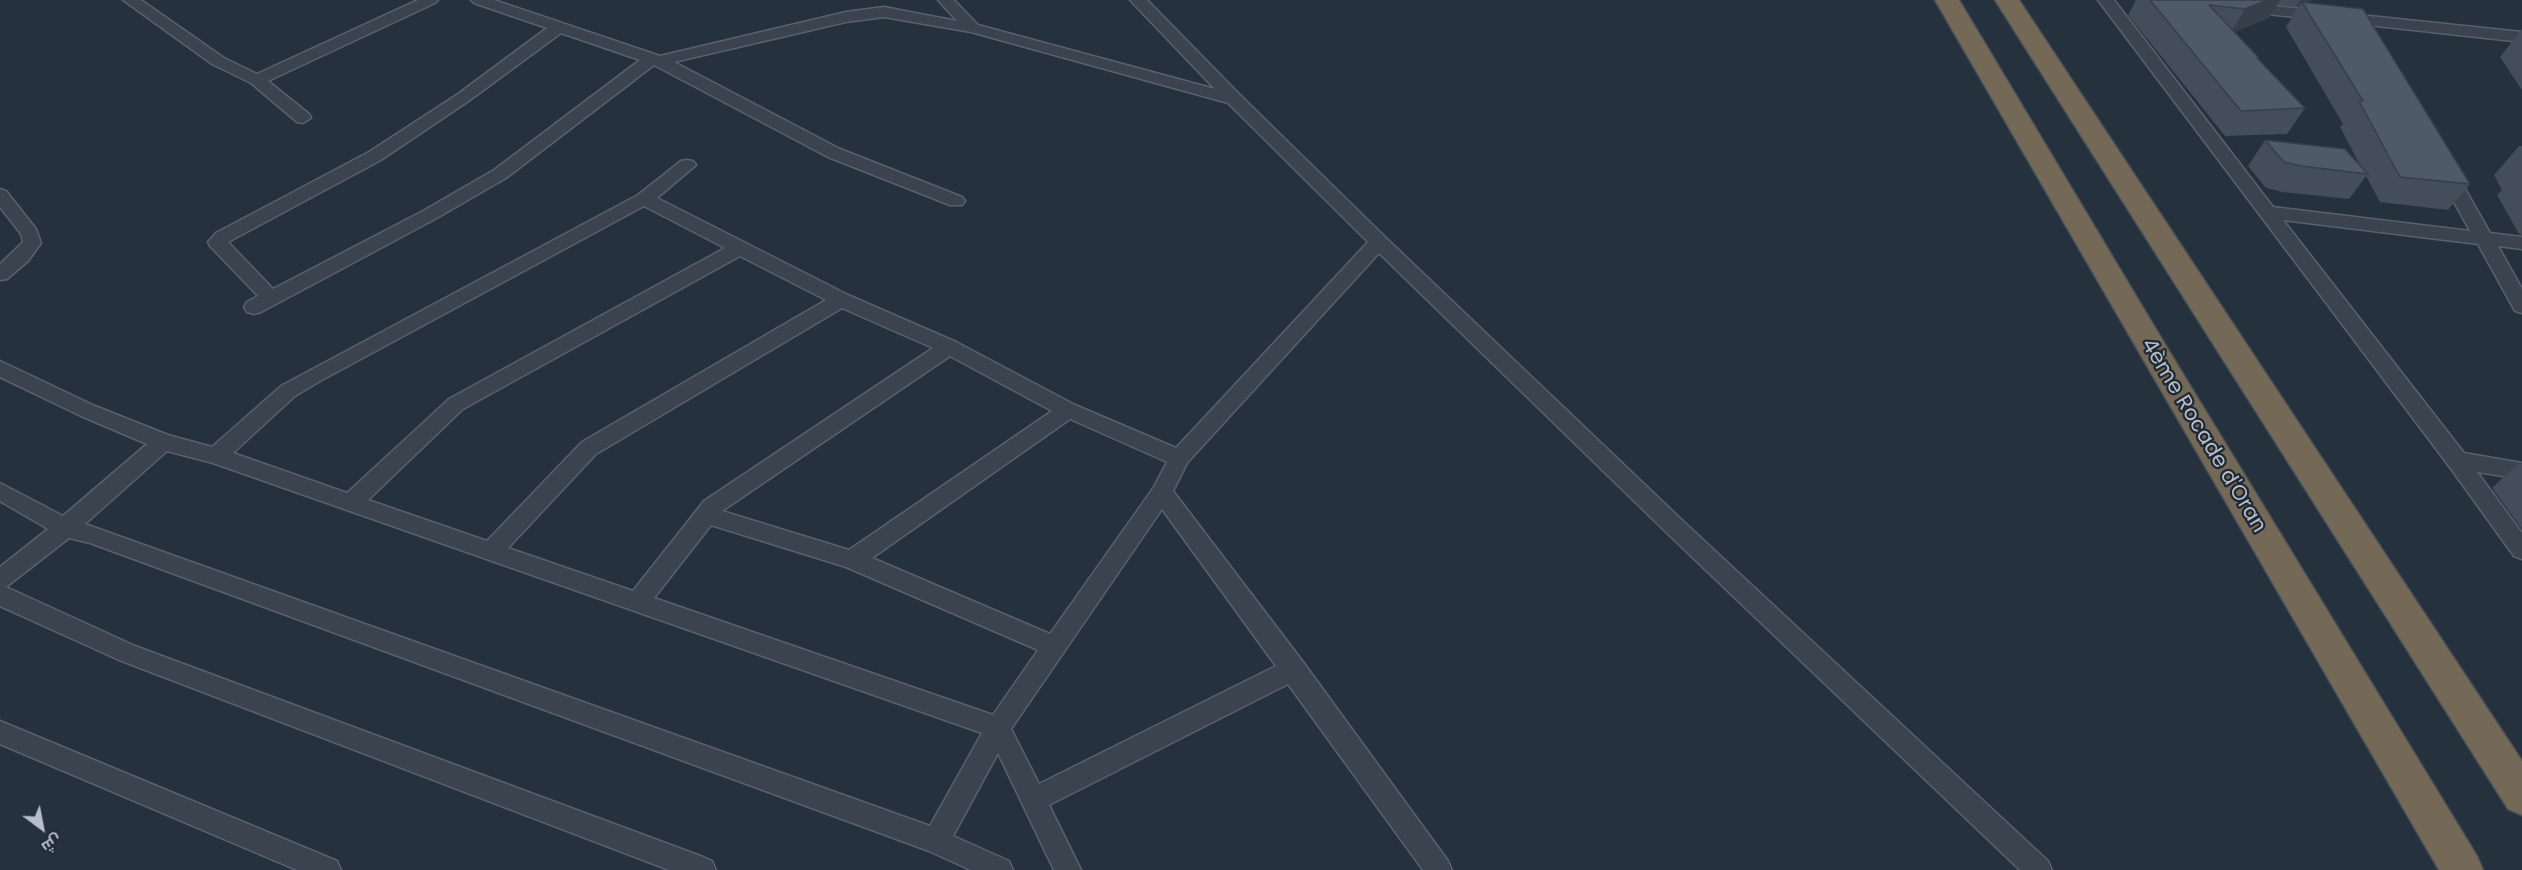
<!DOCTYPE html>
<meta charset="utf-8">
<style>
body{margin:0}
#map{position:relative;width:2522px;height:870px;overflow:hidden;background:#26313e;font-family:Poppins,Cairo,sans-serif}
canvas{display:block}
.north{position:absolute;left:12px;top:798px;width:60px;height:60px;-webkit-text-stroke:4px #1f2833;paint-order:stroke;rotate:148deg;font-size:16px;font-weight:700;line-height:24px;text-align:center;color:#b6bec9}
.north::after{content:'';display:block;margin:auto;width:21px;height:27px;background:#b6bec9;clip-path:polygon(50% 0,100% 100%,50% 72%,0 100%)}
</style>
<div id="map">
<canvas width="2522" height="870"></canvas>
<div class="north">ش</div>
</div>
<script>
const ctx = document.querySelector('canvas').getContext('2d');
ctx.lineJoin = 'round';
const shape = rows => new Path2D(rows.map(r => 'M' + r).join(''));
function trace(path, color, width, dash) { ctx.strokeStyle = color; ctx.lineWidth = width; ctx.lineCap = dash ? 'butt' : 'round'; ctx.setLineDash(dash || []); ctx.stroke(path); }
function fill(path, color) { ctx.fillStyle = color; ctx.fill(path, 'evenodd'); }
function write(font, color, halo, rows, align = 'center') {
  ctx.font = font + ' Poppins,sans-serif'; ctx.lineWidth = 4.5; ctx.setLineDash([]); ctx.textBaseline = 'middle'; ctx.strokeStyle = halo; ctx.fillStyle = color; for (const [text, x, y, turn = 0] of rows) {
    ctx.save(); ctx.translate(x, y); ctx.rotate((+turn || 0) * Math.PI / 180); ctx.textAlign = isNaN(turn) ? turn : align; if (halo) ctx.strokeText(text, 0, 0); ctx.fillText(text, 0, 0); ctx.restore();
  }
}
const minor = shape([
 [123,0,141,0,224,58,257,74,418,0,438,0,435,3,268,81,309,114,311,118,303,123,297,122,251,83,212,64,123,0],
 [471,0,494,0,660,56,846,12,884,7,957,21,938,0,954,0,978,25,1215,89,1130,0,1147,0,1240,95,1386,238,1684,522,2048,861,2052,870,2020,870,1668,534,1379,253,1187,463,1173,491,1303,662,1448,861,1452,870,1423,870,1288,684,1049,805,1081,870,1054,870,998,753,953,836,1009,861,1013,870,971,870,929,851,90,543,69,538,6,587,135,646,703,857,712,861,716,870,669,870,119,660,0,606,0,567,48,529,0,501,0,483,63,516,147,444,81,416,0,377,0,361,95,406,168,435,212,447,281,386,638,195,681,161,687,160,693,161,696,165,657,198,848,295,956,342,1075,405,1176,448,1368,242,1228,103,971,32,884,17,846,22,674,62,840,149,962,197,965,201,962,205,950,205,828,157,654,65,506,178,435,219,261,312,254,314,247,312,244,307,247,302,258,296,210,246,208,242,216,233,369,152,458,94,547,28,474,3,471,0],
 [561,33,640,60,494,170,423,211,273,289,228,242,381,160,470,100,561,33],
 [644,206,725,248,449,399,347,493,233,453,295,396,320,381,644,206],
 [740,256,826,300,582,442,487,541,368,500,463,409,740,256],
 [842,308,933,348,704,501,633,591,508,548,596,454,842,308],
 [950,356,1052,411,849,550,722,511,950,356],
 [1070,419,1167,462,1154,487,1050,634,872,558,1070,419],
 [167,451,213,463,982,733,930,826,85,524,167,451],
 [1162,509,1276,666,1039,784,1011,729,1162,509],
 [711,525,846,567,1038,650,993,715,654,598,711,525],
 [2098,0,2114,0,2273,207,2470,231,2437,171,2440,167,2446,166,2452,167,2455,171,2490,233,2522,237,2522,249,2498,246,2522,289,2522,313,2515,311,2478,244,2283,220,2464,453,2522,463,2522,479,2477,472,2522,533,2522,559,2514,556,2449,466,2098,0],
 [2245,3,2522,32,2522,42,2240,11,2237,8,2245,3],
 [0,189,6,191,36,229,41,243,28,261,7,279,0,280,0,264,23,242,21,234,0,207,0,189],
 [0,721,337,861,341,870,297,870,0,744,0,721]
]);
const motorway = shape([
 [1935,0,1959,0,2166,346,2477,856,2483,870,2439,870,1935,0],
 [1995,0,2019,0,2522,761,2522,815,2508,809,1995,0]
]);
trace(minor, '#58616c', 3);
trace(motorway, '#454e59', 3);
fill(minor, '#3a434e');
fill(motorway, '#746857');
fill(shape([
 [2136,0,2313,0,2307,2,2470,184,2448,210,2380,202,2366,176,2349,199,2282,192,2266,188,2248,166,2265,140,2361,167,2340,127,2343,124,2286,27,2299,6,2296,7,2277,5,2269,18,2234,32,2259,58,2258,59,2305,108,2287,134,2225,136,2128,15],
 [2522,29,2522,90,2500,57],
 [2519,146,2522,146,2522,235,2519,234,2497,195,2502,190,2494,175],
 [2519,463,2522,464,2522,529,2492,488]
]), '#444d5a');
fill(shape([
 [2267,0,2280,0,2269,18,2230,34,2245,9],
 [2300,0,2313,0,2303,4,2302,2,2299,6,2296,7]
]), '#373f4a');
const building = shape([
 [2150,0,2267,0,2245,9,2209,5,2259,58,2257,58,2305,108,2241,111,2150,0],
 [2302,2,2363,9,2470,184,2400,177,2359,101,2363,101,2302,2],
 [2265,140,2345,149,2368,174,2301,166,2284,162,2265,140]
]);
fill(building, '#4f5a69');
trace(building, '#373f4a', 1.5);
write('21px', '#b6bec9', '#1f2833', [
 ["4ème Rocade d'Oran",2203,436,59]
]);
</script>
